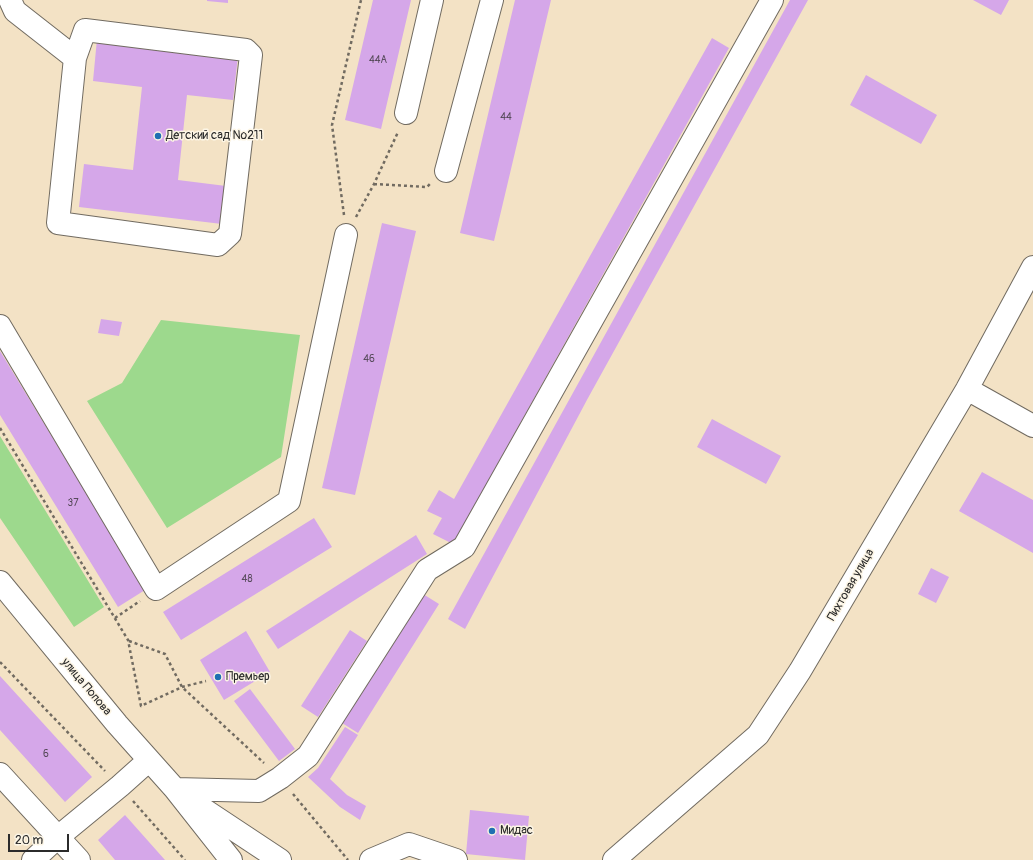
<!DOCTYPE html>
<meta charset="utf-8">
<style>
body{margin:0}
#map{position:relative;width:1033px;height:860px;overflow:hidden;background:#f3e2c5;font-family:Pangolin,sans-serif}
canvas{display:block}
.scale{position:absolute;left:8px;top:834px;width:61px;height:18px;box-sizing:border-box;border:2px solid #2b2b2b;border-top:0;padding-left:5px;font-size:12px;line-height:14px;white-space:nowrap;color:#2b2b2b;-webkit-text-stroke:3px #fcf5e5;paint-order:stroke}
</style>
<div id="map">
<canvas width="1033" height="860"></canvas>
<div class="scale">20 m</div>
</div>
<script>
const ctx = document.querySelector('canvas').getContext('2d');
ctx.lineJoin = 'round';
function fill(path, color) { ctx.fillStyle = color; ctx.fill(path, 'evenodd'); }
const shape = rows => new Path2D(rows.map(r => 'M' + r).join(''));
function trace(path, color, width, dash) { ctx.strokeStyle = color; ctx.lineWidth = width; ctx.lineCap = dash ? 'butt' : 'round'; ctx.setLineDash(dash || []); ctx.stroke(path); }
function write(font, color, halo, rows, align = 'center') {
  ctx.font = font + ' Pangolin,sans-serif'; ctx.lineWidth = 3; ctx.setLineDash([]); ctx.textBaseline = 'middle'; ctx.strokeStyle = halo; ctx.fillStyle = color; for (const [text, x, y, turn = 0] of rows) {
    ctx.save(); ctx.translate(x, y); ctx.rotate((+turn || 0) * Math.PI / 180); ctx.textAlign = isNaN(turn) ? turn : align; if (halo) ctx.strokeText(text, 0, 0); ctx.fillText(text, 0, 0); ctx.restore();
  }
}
fill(shape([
 [161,320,300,335,281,457,167,528,87,401,122,383],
 [0,436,104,607,74,627,0,518]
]), '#9dd98d');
fill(shape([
 [207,0,228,0,228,3,207,1],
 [373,0,411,0,381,129,345,120],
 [515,0,551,0,494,241,460,233],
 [790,0,808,0,588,398,465,629,448,619],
 [973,0,1009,0,1001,15],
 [712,38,729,48,453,544,433,534,442,518,427,511,439,490,454,499],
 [97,39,238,56,233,100,187,95,178,180,226,186,222,224,79,207,84,164,133,170,142,87,93,81],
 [866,75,937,115,921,144,850,105],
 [382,223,416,231,355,495,322,488],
 [101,319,122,322,119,336,98,333],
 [0,351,145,590,118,607,0,415],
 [712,419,781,456,766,484,697,447],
 [982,472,1033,500,1033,553,959,511],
 [314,518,332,547,181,640,163,612],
 [416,535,427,554,278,649,266,631],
 [931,568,949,577,936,603,918,594],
 [423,594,439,604,358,733,342,723],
 [350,630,367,641,318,717,301,706],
 [246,631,270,672,224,700,200,660],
 [0,676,92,777,65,802,0,730],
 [250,689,295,749,279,761,234,701],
 [345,727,358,735,330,779,347,795,366,806,360,820,340,807,308,777,318,768],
 [470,810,529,816,525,860,466,854],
 [125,815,165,860,115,860,98,840]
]), '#d5a7e9');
const minor = shape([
 [10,0,15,11,75,58],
 [85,30,246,50,251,55,230,234,218,245,58,223,75,58,85,30],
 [406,113,432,0],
 [446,171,492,0],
 [0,326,156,589,289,501,346,235],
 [967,389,1033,426],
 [0,582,117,724,175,789,231,860],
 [0,774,79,860],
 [175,789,259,791,280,778,308,756,427,570,464,547,772,0],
 [191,801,280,860],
 [33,860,58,837,120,786,148,761],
 [371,860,409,844,456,860],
 [614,860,758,735,800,671,967,389,1033,267]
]);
trace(minor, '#716b61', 24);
trace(shape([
 [374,184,427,187,430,184],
 [344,215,332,125,361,0],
 [356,217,374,184,398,132],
 [0,428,128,640,141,706,182,687,206,681],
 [115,618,140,601],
 [129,641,165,654,182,687,264,763],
 [0,662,105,771],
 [293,794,348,860],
 [133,801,185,860]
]), '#716b61', 2.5, [3, 3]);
trace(minor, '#fff', 22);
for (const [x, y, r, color] of [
 [158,136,4,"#1f6fb2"],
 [218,677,4,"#1f6fb2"],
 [492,831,4,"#1f6fb2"]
]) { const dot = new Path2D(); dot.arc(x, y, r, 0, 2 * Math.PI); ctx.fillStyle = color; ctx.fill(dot); trace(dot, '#fcf5e5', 1.5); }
write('10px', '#564a5a', null, [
 ["44А",378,60],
 ["44",506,117],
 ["46",369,359],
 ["37",73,503],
 ["48",247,579],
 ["6",46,754]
]);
write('12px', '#2b2b2b', '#fcf5e5', [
 ["Детский сад №211",166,136],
 ["Премьер",226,677],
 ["Мидас",500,831]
], 'left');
write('12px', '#2b2b2b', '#fcf5e5', [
 ["Пихтовая улица",851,585,-60],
 ["улица Попова",86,687,50]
]);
</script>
